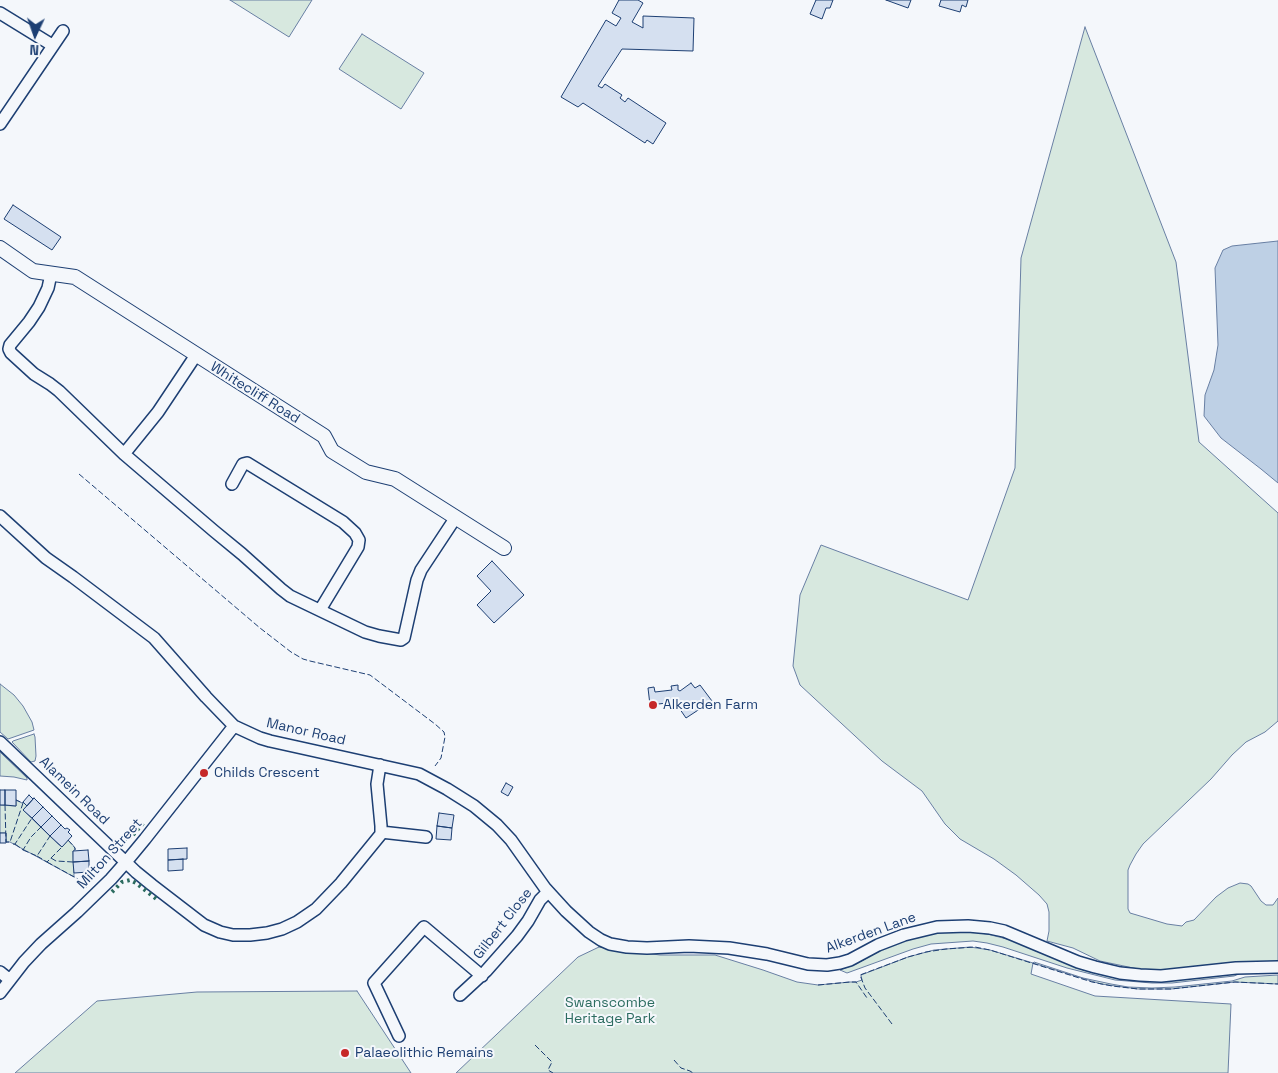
<!DOCTYPE html>
<style>
body{margin:0}
#map{position:relative;width:1278px;height:1073px;overflow:hidden;background:#f4f7fb;font-family:"Space Grotesk",sans-serif}
canvas{display:block}
.north{position:absolute;left:10px;top:10px;width:50px;height:50px;-webkit-text-stroke:4px #f4f7fb;paint-order:stroke;rotate:183deg;font-size:14px;font-weight:700;line-height:20px;text-align:center;color:#1d3f73}
.north::after{content:'';display:block;margin:auto;width:18px;height:22px;background:#1d3f73;clip-path:polygon(50% 0,100% 100%,50% 72%,0 100%)}
</style>
<div id="map">
<canvas width="1278" height="1073"></canvas>
<div class="north">N</div>
</div>
<script>
const ctx = document.querySelector('canvas').getContext('2d');
ctx.lineJoin = 'round';
function fill(path, color) { ctx.fillStyle = color; ctx.fill(path, 'evenodd'); }
const shape = rows => new Path2D(rows.map(r => 'M' + r).join(''));
function trace(path, color, width, dash) { ctx.strokeStyle = color; ctx.lineWidth = width; ctx.lineCap = dash ? 'butt' : 'round'; ctx.setLineDash(dash || []); ctx.stroke(path); }
function write(font, color, halo, rows, align = 'center') {
  ctx.font = font + ' "Space Grotesk",sans-serif'; ctx.lineWidth = 4; ctx.setLineDash([]); ctx.textBaseline = 'middle'; ctx.strokeStyle = halo; ctx.fillStyle = color; for (const [text, x, y, turn = 0] of rows) {
    ctx.save(); ctx.translate(x, y); ctx.rotate((+turn || 0) * Math.PI / 180); ctx.textAlign = isNaN(turn) ? turn : align; if (halo) ctx.strokeText(text, 0, 0); ctx.fillText(text, 0, 0); ctx.restore();
  }
}
const green = shape([
 [230,0,312,0,289,37,230,0],
 [1085,27,1176,262,1199,442,1278,513,1278,721,1265,732,1246,742,1232,755,1211,779,1143,844,1136,854,1130,865,1128,870,1128,909,1130,913,1167,924,1182,926,1186,922,1194,920,1216,897,1228,888,1240,883,1248,884,1251,886,1261,901,1266,905,1273,905,1278,898,1278,964,1164,971,1138,969,1100,961,1073,948,1047,941,1049,931,1049,912,1047,904,1039,895,1016,875,994,859,960,839,945,824,922,791,882,761,800,685,793,666,800,595,821,545,968,600,1015,468,1021,258,1085,27],
 [362,34,424,73,401,109,339,69,362,34],
 [0,684,14,695,23,706,32,722,34,730,8,739,0,732,0,684],
 [34,734,35,737,36,756,35,761,31,762,12,742,13,741,34,734],
 [0,752,27,778,27,780,14,777,0,776,0,752],
 [16,800,22,803,23,802,27,806,23,810,58,844,62,847,68,840,72,844,75,848,75,850,73,851,74,877,10,842,6,842,6,833,0,833,0,805,16,806,16,800],
 [966,931,987,934,1011,940,1083,970,1119,978,1239,974,1234,976,1172,983,1152,983,1115,980,1067,968,1003,947,987,943,973,941,931,944,913,949,847,973,840,970,856,964,885,948,904,940,937,932,966,931],
 [599,947,660,955,715,955,763,970,797,982,818,985,850,982,856,982,862,980,861,975,908,957,934,950,970,947,990,950,1033,963,1034,962,1083,978,1111,984,1128,987,1152,988,1175,987,1232,981,1245,977,1278,975,1278,984,1235,982,1171,989,1138,989,1101,984,1033,963,1031,974,1095,996,1231,1004,1228,1073,456,1073,578,957,599,947],
 [357,991,411,1073,15,1073,97,1001,197,992,357,991]
]);
fill(green, '#d7e8df');
trace(green, '#687fa3', 1);
const water = shape([
 [1278,241,1278,483,1261,469,1221,438,1204,416,1205,395,1214,370,1218,345,1215,268,1223,250,1232,246,1278,241]
]);
fill(water, '#bed0e5');
trace(water, '#687fa3', 1);
const building = shape([
 [619,0,638,0,643,3,632,22,643,28,643,16,694,18,693,51,622,49,598,86,602,88,605,84,622,95,620,98,625,102,628,98,666,123,653,144,647,140,645,143,583,103,578,107,561,97,606,20,616,26,621,18,612,13,619,0],
 [816,0,833,0,830,8,826,8,822,19,810,14,816,0],
 [886,0,911,0,908,8,886,0],
 [941,0,968,0,966,7,962,5,960,12,939,6,941,0],
 [13,205,61,237,52,250,4,219,13,205],
 [492,561,524,595,494,623,477,605,491,591,477,576,492,561],
 [691,683,695,688,700,685,712,701,686,718,675,702,650,705,648,688,654,687,655,692,672,690,671,686,678,685,678,690,680,691,691,683],
 [506,783,513,787,508,796,501,792,506,783],
 [0,790,5,790,5,805,0,805,0,790],
 [5,790,16,790,16,806,5,805,5,790],
 [29,795,33,799,27,806,23,802,29,795],
 [34,798,43,807,32,818,23,810,34,798],
 [43,807,52,816,41,827,32,818,43,807],
 [439,813,454,815,452,828,437,826,439,813],
 [52,816,61,825,50,836,41,827,52,816],
 [61,825,65,829,67,828,70,830,68,832,72,836,62,847,50,836,61,825],
 [437,826,452,828,451,840,436,839,437,826],
 [0,833,6,833,6,843,0,843,0,833],
 [187,848,187,859,168,860,168,849,187,848],
 [88,850,89,861,73,862,73,851,88,850],
 [183,859,183,870,168,871,168,860,183,859],
 [89,861,89,872,74,873,73,862,89,861]
]);
fill(building, '#d5e0f0');
trace(building, '#1d3f73', 1);
const minor = shape([
 [0,13,52,45],
 [0,124,63,31],
 [51,274,48,288,39,307,29,322,10,345,9,349,11,353,34,374,50,384,59,391,124,454,214,531,242,554,281,589,290,596,365,632,379,636,401,640,404,638,417,580,421,570,456,517],
 [124,454,158,412,196,355],
 [232,484,243,464,247,463,343,522,355,533,359,540,358,547,320,610],
 [0,516,46,558,73,577,154,638,206,697,234,726,260,738,270,741,419,774,447,789,474,806,497,825,511,840,545,888,566,911,589,932,601,940,610,944,627,947,647,948,689,946,729,948,767,954,808,964,827,965,840,963,850,960,878,945,904,935,937,927,968,926,990,928,1004,931,1078,962,1095,967,1120,973,1140,975,1161,976,1236,968,1278,967],
 [0,742,136,872,152,885,204,925,220,932,233,935,250,935,267,933,282,929,297,922,316,909,341,883,381,834,381,826,377,784,380,765],
 [381,832,426,837],
 [0,972,10,980],
 [0,993,24,962,41,944,77,912,111,879,126,862,145,839,234,726],
 [460,995,486,971,517,936,528,921,540,900,548,892],
 [399,1036,374,983,424,927,482,976]
]);
const tertiary = shape([
 [0,248,33,271,75,277,324,436,332,451,366,472,395,479,504,548]
]);
trace(minor, '#1d3f73', 14);
trace(tertiary, '#1d3f73', 16);
trace(minor, '#f4f7fb', 11);
trace(tertiary, '#f4f7fb', 14);
trace(shape([
 [133,835,145,821],
 [124,840,131,837],
 [112,892,122,882,130,880,136,883,159,901]
]), '#2c6c60', 4, [2.5, 4]);
trace(shape([
 [79,474,260,628,291,652,303,659,310,661,370,675,435,724,444,732,445,737,441,758,435,766],
 [5,805,6,842,10,842,23,803,16,800],
 [68,840,75,848,75,850],
 [13,844,15,844,32,818],
 [15,844,23,850,31,837,41,827],
 [23,850,37,856,50,836],
 [37,856,47,862,62,847],
 [51,858,56,861,73,862],
 [47,862,78,879,87,888],
 [818,985,850,982,856,982,867,998],
 [892,1024,865,988,860,975,908,957,926,952,946,949,975,947,990,950,1092,982,1112,986,1138,989,1171,989,1235,982,1278,984],
 [535,1045,552,1062,548,1070,553,1073],
 [674,1060,681,1068,690,1071,693,1073]
]), '#1d3f73', 1, [6, 2.5]);
for (const [x, y, r, color] of [
 [653,705,5,"#c62828"],
 [204,773,5,"#c62828"],
 [345,1053,5,"#c62828"]
]) { const dot = new Path2D(); dot.arc(x, y, r, 0, 2 * Math.PI); ctx.fillStyle = color; ctx.fill(dot); trace(dot, '#f4f7fb', 2); }
write('14px', '#1d3f73', '#f4f7fb', [
 ["Whitecliff Road",255,393,32],
 ["Manor Road",306,732,13],
 ["Alamein Road",74,791,44],
 ["Milton Street",110,854,-48],
 ["Gilbert Close",503,924,-52],
 ["Alkerden Lane",871,933,-20]
]);
write('14px', '#1d3f73', '#f4f7fb', [
 ["Alkerden Farm",663,705],
 ["Childs Crescent",214,773],
 ["Palaeolithic Remains",355,1053]
], 'left');
write('14px', '#2c6c60', '#f4f7fb', [
 ["Swanscombe",610,1003],
 ["Heritage Park",610,1019]
]);
</script>
